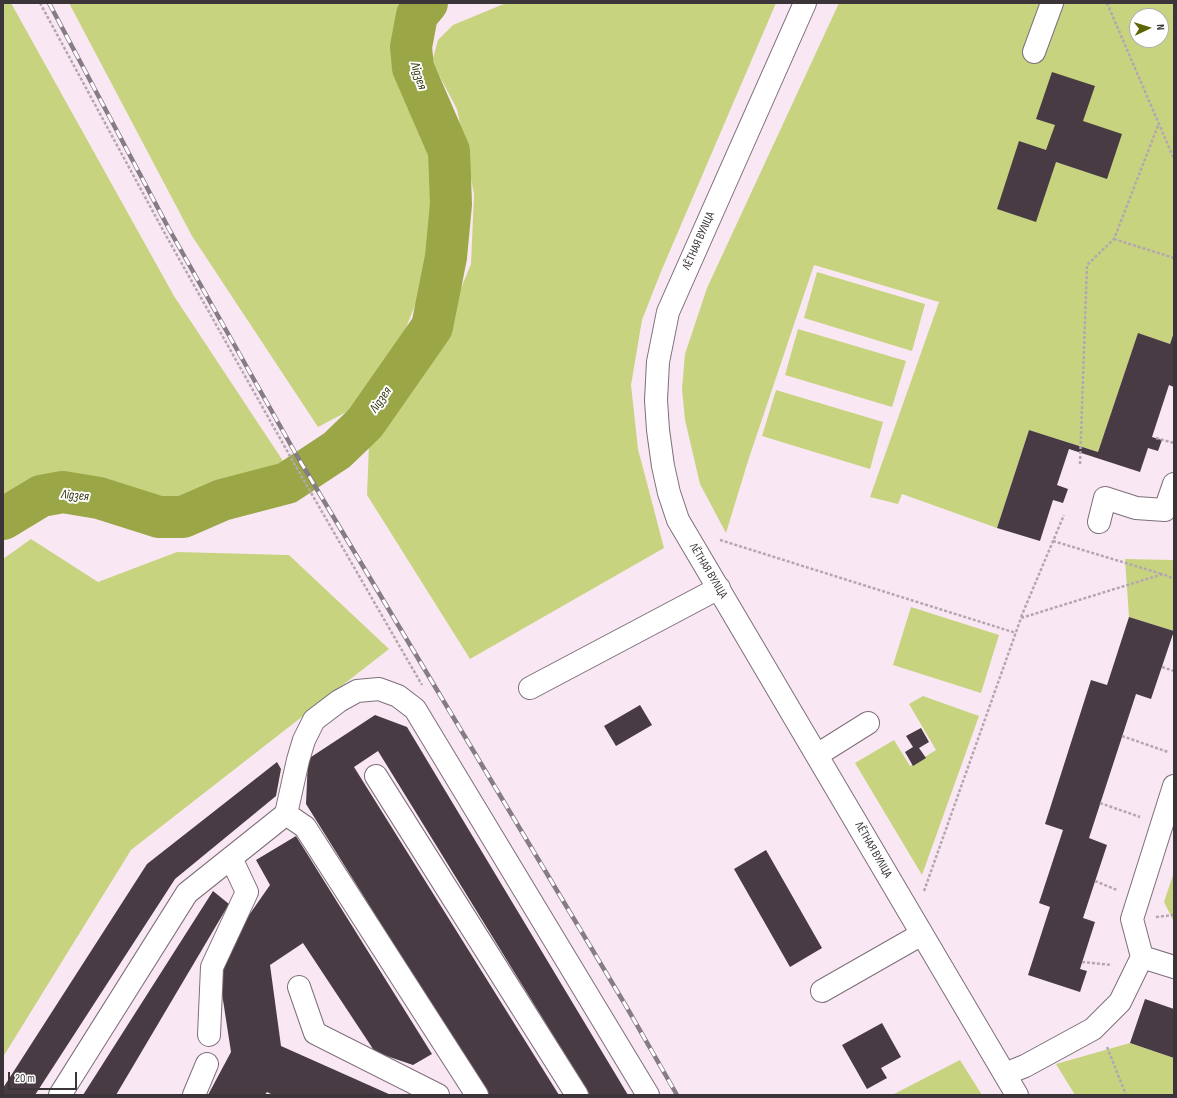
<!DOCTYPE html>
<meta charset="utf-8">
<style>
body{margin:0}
#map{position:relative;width:1177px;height:1098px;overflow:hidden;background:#f9e8f4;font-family:"Sofia Sans Condensed",sans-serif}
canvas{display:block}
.frame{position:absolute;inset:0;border:4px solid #3b3539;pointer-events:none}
.north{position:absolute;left:1129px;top:8px;width:40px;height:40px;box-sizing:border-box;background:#fff;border:1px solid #b1aeb0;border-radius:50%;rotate:86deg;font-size:11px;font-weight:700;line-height:16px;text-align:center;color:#3b3539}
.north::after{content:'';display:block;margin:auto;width:14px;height:18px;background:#5c6403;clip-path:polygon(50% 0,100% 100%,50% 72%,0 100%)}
.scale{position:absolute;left:8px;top:1072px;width:69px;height:18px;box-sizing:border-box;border:2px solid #3b3539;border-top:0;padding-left:5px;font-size:12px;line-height:14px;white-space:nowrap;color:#3b3539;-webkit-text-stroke:3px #fff;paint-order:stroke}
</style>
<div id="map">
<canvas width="1177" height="1098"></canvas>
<div class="frame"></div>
<div class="north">N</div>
<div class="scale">20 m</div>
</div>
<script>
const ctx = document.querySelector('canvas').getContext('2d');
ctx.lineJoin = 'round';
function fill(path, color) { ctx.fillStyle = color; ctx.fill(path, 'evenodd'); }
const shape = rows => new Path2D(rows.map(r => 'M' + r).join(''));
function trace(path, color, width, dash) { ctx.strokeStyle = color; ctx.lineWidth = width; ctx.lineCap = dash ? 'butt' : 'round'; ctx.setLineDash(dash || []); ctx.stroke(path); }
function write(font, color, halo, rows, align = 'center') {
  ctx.font = font + ' "Sofia Sans Condensed",sans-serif'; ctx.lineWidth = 4; ctx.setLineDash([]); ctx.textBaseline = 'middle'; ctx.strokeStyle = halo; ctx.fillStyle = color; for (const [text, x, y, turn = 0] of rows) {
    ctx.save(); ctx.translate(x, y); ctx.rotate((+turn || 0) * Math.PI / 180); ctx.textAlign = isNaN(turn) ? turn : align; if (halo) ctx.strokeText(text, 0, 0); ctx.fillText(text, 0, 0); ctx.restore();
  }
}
fill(shape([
 [3,3,11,3,174,296,287,467,182,510,108,493,57,493,3,518],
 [69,3,416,3,399,66,406,102,422,130,440,197,434,257,404,333,356,407,318,427,192,236],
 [506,3,776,3,660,274,642,320,631,385,638,449,664,548,470,659,367,495,369,444,438,343,471,264,474,194,457,109,432,62,438,40,453,25],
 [839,3,1174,3,1174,331,1170,344,1138,334,1098,452,1029,430,997,528,902,494,898,504,870,497,939,302,814,265,748,461,726,533,700,484,685,420,682,389,685,354,707,288],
 [1137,16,1161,16,1161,40,1137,40],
 [817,272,925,304,912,351,804,318],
 [798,329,906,361,892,407,785,375],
 [776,390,883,422,870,469,762,436],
 [31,539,98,582,177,552,289,555,389,649,131,850,3,1057,3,559],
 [1125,559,1174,560,1174,631,1129,617],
 [911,607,999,635,981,693,893,665],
 [923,696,979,716,922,875,855,763,894,740,910,766,936,750,909,704],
 [1174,872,1174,922,1164,902],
 [1130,1043,1174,1058,1174,1095,1075,1095,1056,1064],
 [960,1060,982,1095,892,1095]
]), '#c8d380');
trace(shape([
 [3,519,41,496,63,492,99,498,159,517,183,517,222,500,287,483,337,450,365,423,432,327,446,257,451,204,449,151,413,68,411,47,417,15,427,3]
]), '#9ba646', 42);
fill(shape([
 [1052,72,1095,86,1083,121,1122,134,1107,179,1056,162,1036,222,997,209,1019,141,1046,150,1055,125,1036,119],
 [1174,332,1174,387,1169,385,1152,437,1162,440,1158,451,1148,448,1140,472,1069,449,1057,485,1068,489,1063,503,1053,500,1040,541,997,528,1029,430,1098,452,1138,333,1170,344],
 [1129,617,1174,631,1151,699,1136,694,1089,838,1107,845,1083,918,1095,922,1080,969,1087,971,1080,992,1028,975,1050,907,1039,903,1063,830,1045,824,1091,680,1107,685],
 [640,705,652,725,616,746,604,726],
 [375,715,407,727,628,1095,590,1095,378,751,354,767,559,1095,488,1095,306,804,308,759],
 [921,728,929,742,919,748,926,758,913,766,905,752,913,747,906,736],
 [277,762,281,769,276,796,175,879,35,1095,3,1095,3,1088,147,864],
 [296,836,432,1054,413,1065,375,1052,303,943,270,965,281,1046,391,1095,273,1095,267,1092,265,1095,208,1095,231,1052,217,961,270,885,256,860],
 [766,850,822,948,790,967,734,869],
 [213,891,229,904,116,1095,83,1095],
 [1145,999,1174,1009,1174,1058,1130,1043],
 [882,1023,901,1057,881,1068,887,1078,867,1089,842,1045]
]), '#483b44');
const minor = shape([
 [805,3,668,312,658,362,656,400,658,430,663,466,669,493,678,520,1017,1095],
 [1034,52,1052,3],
 [1099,522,1105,498,1136,508,1165,510,1174,484],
 [530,688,719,588],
 [817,755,868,723],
 [376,776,577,1095],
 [286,814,305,827,477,1095],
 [1142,957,1174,967],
 [299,987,315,1033,438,1095],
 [822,991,922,934],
 [209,1035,212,967,247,892,231,858],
 [1005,1074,1025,1066,1093,1029,1120,1002,1142,957,1132,919,1174,786],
 [60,1095,187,893,286,814,298,760,304,740,314,720,339,701,357,691,379,689,398,696,415,709,648,1095],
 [194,1095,207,1064]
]);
trace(minor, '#7d6f79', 24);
trace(shape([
 [40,3,164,232,295,465,422,685],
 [1107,3,1174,159],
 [1114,239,1174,258],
 [1156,438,1174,443],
 [1080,464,1087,265,1114,239,1159,123],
 [720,540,1016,633],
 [1053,541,1162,574],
 [1021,617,1064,515],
 [1162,667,1174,671],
 [1122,736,1168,752],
 [1100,803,1140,817],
 [1095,881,1117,890],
 [924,891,1021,618,1163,574,1174,579],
 [1156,917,1174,915],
 [1082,962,1112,965],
 [1107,1047,1126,1095]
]), '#b4a7b0', 2.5, [3, 2]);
trace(minor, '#fff', 22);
const rail = shape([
 [49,3,169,229,297,456,626,1006,677,1095]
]);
trace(rail, '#867c83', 4.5);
trace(rail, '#fff', 3, [9]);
write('12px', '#3b3539', '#fff', [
 ["ЛЁТНАЯ ВУЛІЦА",699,241,-66],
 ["ЛЁТНАЯ ВУЛІЦА",708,571,59],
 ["ЛЁТНАЯ ВУЛІЦА",873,850,60]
]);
write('italic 13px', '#33370e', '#fff', [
 ["Лідзея",418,76,72],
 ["Лідзея",381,400,-55],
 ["Лідзея",75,496,5]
]);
</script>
